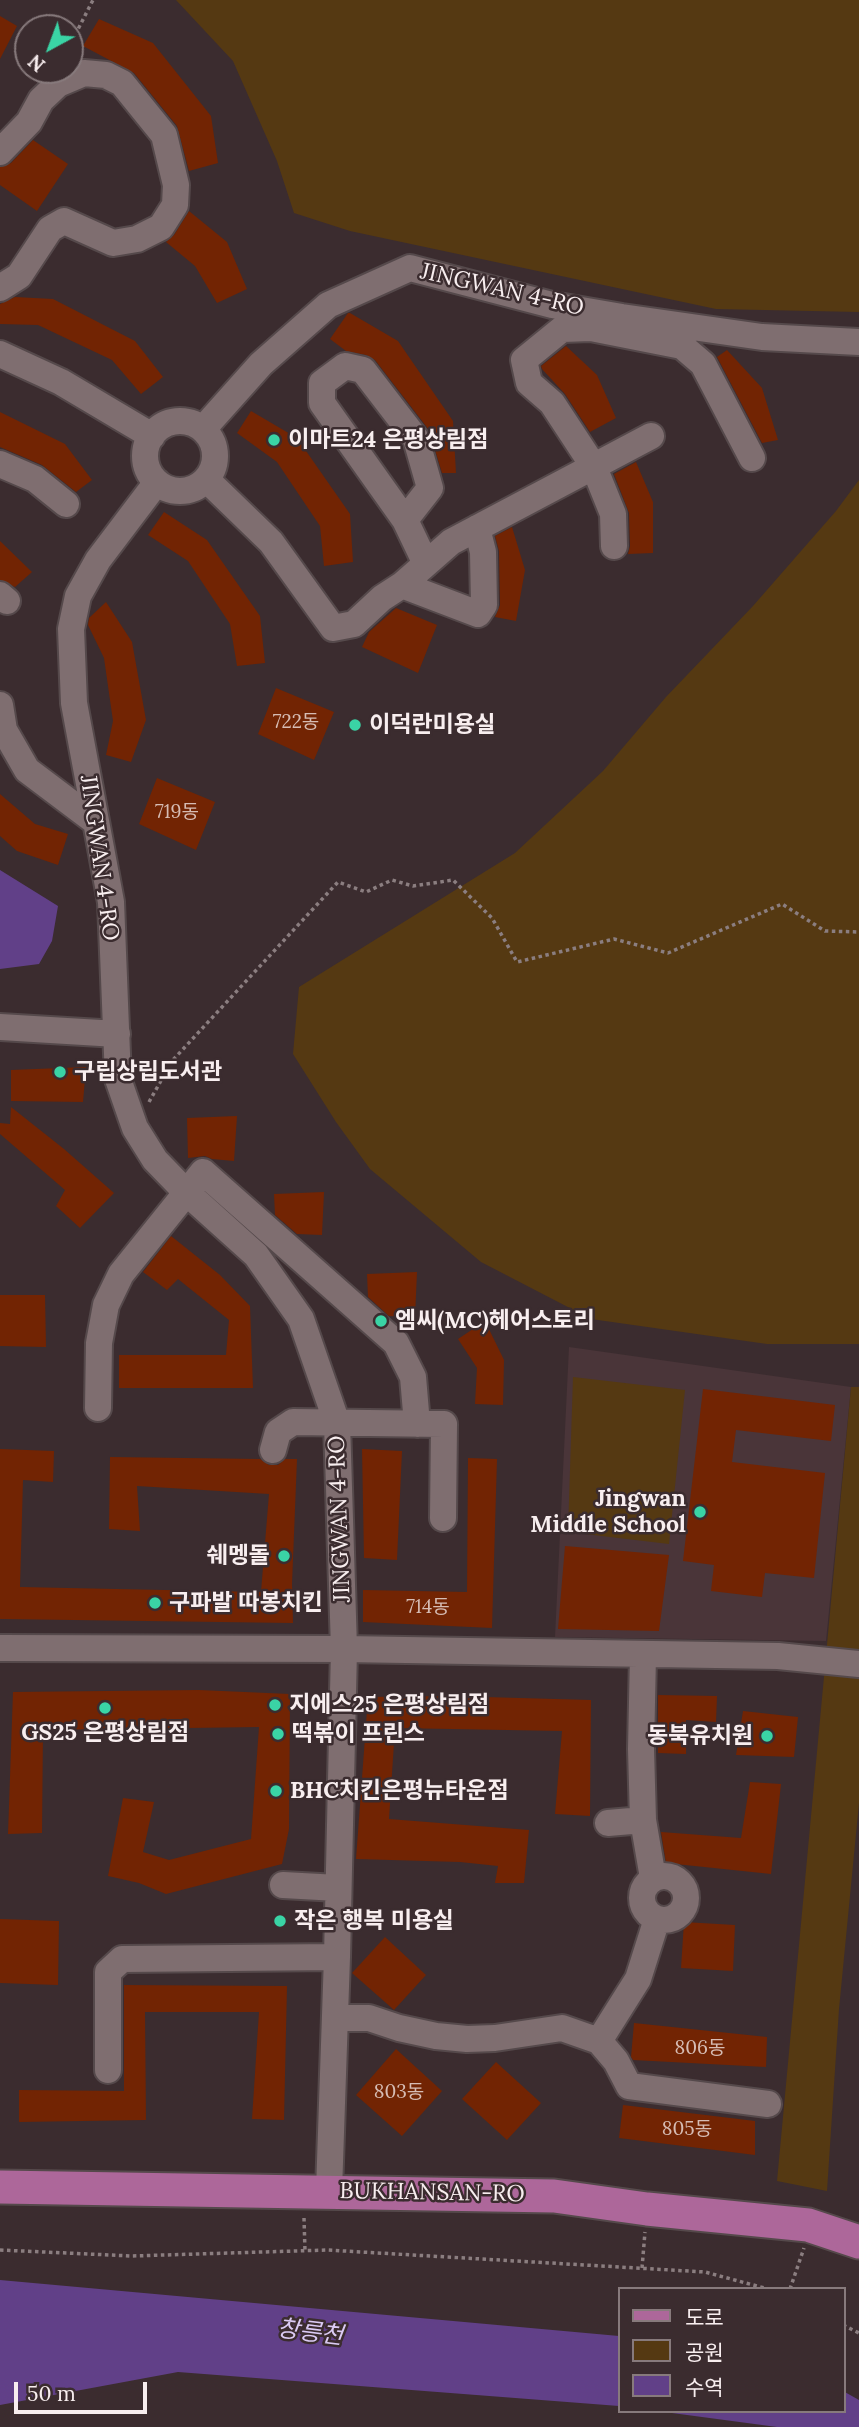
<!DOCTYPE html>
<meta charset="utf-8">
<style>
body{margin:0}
#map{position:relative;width:859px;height:2427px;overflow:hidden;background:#3b2c2f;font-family:Lora,"Noto Sans KR",serif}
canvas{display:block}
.legend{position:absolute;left:618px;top:2287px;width:228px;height:126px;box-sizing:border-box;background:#3b2c2f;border:2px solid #877a7c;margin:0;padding:9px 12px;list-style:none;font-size:21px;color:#f8eeef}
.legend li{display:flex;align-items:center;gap:14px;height:35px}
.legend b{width:35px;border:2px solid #877a7c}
.north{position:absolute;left:14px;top:14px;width:70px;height:70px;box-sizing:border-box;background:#3b2c2f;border:2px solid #877a7c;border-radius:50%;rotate:221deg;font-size:19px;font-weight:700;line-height:28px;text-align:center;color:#f8eeef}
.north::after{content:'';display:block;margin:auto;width:24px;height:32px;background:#3ad4a5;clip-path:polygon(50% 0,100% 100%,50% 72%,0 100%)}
.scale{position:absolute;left:14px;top:2382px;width:133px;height:32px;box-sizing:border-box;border:4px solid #f8eeef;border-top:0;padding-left:9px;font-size:21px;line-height:24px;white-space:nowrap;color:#f8eeef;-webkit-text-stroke:5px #3b2c2f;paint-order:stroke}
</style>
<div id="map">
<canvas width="859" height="2427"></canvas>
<ul class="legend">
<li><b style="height:9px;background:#ad679a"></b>도로</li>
<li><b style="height:19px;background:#553912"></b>공원</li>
<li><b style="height:19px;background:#614088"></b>수역</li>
</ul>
<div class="north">N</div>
<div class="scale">50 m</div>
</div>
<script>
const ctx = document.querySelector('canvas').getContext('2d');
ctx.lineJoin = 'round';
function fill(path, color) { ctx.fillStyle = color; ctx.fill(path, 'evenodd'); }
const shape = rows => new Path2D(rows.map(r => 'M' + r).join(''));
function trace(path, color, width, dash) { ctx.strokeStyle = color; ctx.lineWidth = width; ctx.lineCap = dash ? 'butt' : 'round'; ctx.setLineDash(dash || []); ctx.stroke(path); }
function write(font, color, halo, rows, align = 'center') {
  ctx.font = font + ' Lora,"Noto Sans KR",serif'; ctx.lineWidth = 5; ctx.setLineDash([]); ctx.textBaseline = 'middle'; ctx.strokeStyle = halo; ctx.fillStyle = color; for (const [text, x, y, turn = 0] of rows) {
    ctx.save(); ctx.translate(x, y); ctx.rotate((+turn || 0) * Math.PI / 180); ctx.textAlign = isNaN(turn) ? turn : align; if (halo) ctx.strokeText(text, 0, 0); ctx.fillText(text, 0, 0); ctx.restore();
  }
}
fill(shape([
 [569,1347,851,1387,826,1641,555,1637]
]), '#4a3539');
fill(shape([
 [176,0,859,0,859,312,716,309,350,231,294,213,277,161,233,61],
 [859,480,859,1344,767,1344,591,1319,481,1262,370,1169,336,1122,293,1054,299,987,515,853,603,771,666,697,753,606,836,511],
 [573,1377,685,1390,669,1544,568,1532],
 [851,1387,859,1387,859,1803,839,2009,827,2191,777,2181]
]), '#553912');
fill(shape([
 [0,870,58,906,52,941,39,964,0,969],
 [0,2280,619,2336,619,2406,178,2372,0,2405],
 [843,2391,859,2400,859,2427,777,2427,657,2411,843,2411]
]), '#614088');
fill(shape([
 [0,16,17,26,0,59],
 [99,19,153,43,211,116,218,163,189,171,177,126,134,73,83,46],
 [33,140,68,164,37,211,0,185,0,167,11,163],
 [189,211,227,242,247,289,217,303,195,266,166,242,174,235],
 [15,297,53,299,135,341,163,377,141,394,112,360,38,325,0,324,0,304],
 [348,313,350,313,398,341,453,421,456,473,442,473,429,430,375,360,366,355,346,351,330,339],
 [566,346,597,375,616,418,590,432,565,394,542,369,541,366],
 [727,350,762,388,778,440,762,443,717,357],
 [251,411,297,438,350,514,353,562,324,566,320,526,277,462,237,433],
 [0,412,65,444,92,480,76,492,42,465,0,447],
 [636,462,653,502,653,553,628,554,630,546,629,513,614,474],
 [164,512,207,540,260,616,265,663,237,666,230,624,188,561,148,535],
 [512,527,525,570,516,621,495,617,500,605,499,551,495,536],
 [0,541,32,572,15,587,0,580],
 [106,602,132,642,146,720,131,762,106,755,113,721,104,658,88,625,89,618],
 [396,608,437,625,418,673,362,647,369,632],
 [276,688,334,712,314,760,258,734],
 [157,778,215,802,196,850,139,824],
 [0,794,35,824,68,834,58,865,17,851,0,836],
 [86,1067,83,1102,11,1101,11,1070],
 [11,1107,64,1149,114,1193,80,1228,56,1206,65,1190,0,1134,0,1123,10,1124],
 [237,1116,234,1161,212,1159,205,1156,188,1158,187,1118],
 [324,1192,322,1235,297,1234,275,1215,274,1194],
 [171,1236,220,1275,250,1306,253,1388,119,1388,119,1355,226,1355,229,1320,178,1279,167,1290,143,1272],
 [417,1272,415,1317,389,1316,368,1297,367,1274],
 [0,1295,45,1295,46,1347,0,1346],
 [485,1321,504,1360,503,1405,475,1404,477,1368,458,1339],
 [703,1389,835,1405,831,1441,736,1430,732,1462,825,1473,814,1578,765,1573,762,1597,711,1591,714,1565,683,1561],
 [0,1449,54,1451,53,1482,23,1480,20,1587,261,1592,269,1494,137,1486,140,1531,109,1529,110,1457,260,1459,269,1465,278,1465,285,1459,297,1459,292,1584,293,1623,0,1619],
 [362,1449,402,1451,397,1560,364,1558],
 [468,1458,497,1459,492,1628,363,1622,363,1590,467,1592],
 [565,1546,669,1555,659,1631,558,1629],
 [199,1690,290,1694,289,1829,282,1864,166,1894,139,1883,108,1876,123,1798,154,1802,143,1852,169,1860,251,1839,259,1727,43,1730,42,1833,8,1834,13,1692],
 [658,1695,717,1696,716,1722,686,1720,686,1754,658,1753],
 [448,1696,591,1700,590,1816,555,1814,562,1731,395,1728,389,1819,529,1830,524,1883,495,1883,498,1866,460,1862,356,1859,368,1697],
 [743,1711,798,1717,794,1757,736,1755],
 [750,1782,781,1784,771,1874,666,1863,661,1832,741,1838],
 [0,1919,59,1921,58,1985,0,1983],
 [684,1922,735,1925,733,1971,681,1968],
 [385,1937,426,1975,394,2010,352,1973],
 [124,1985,287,1986,284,2120,252,2119,259,2012,145,2012,146,2120,19,2122,19,2090,124,2091],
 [634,2023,767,2037,766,2067,633,2060,631,2057],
 [396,2049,442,2091,402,2136,356,2095],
 [496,2062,541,2103,507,2140,462,2099],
 [623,2105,755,2121,755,2155,619,2138]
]), '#722403');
const minor = shape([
 [0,152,29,122,41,100,58,84,84,73,106,75,122,83,164,135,176,185,175,205,161,227,137,239,113,243,64,221,50,229,19,276,0,288],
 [0,354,61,382,152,436],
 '145 456a35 35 0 1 1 70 0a35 35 0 1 1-70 0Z',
 [203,429,261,364,328,305,410,268,552,305,622,317,762,337,859,342],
 [0,464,35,479,66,504],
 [207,480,271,542,333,628,354,624,382,598,402,585,451,542,651,436],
 [157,482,98,560,78,596,71,629,74,703,111,902,118,1079,135,1128,155,1160,186,1192,256,1255,301,1319,337,1423,344,1649,337,1957,329,2191],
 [405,520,430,488,416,439,363,370,345,366,322,383,322,403,405,520,426,564],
 [614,546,613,514,594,467,552,403,529,383,524,360,562,329,591,328,682,346,703,364,752,458],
 [402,585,478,614,484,605,483,552,477,528],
 [0,595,7,601],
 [0,705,4,730,27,770,96,822],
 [0,1027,117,1034],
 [98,1408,99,1343,106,1305,121,1274,203,1172,396,1343,413,1377,417,1424],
 [273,1450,278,1432,293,1422,444,1424,443,1518],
 [0,1648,344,1649,778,1656,859,1664],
 [643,1655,641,1749,643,1820,653,1878],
 [608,1823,643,1820],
 '642 1898a22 22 0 1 1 44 0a22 22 0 1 1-44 0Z',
 [283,1885,338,1888],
 [336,2018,369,2018,399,2028,436,2036,467,2039,495,2038,562,2028,599,2041,616,2061,629,2086,768,2104],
 [599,2041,638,1979,657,1919],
 [108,2070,108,1972,122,1959,337,1957]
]);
const major = shape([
 [0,2187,554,2196,647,2209,808,2225,859,2242]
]);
trace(minor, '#55494b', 30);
trace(major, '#55494b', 37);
trace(shape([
 [71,55,73,39,93,0],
 [149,1102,172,1061,338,882,366,892,392,880,413,886,453,880,492,918,517,962,614,939,668,953,782,904,825,931,859,932],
 [304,2218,305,2251],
 [0,2250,132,2256,327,2250,705,2272,768,2289],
 [642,2268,645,2232],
 [790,2289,804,2248],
 [843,2325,859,2333]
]), '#8b7e80', 3.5, [3.5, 3.5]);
trace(minor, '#7f6e70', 26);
trace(major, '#ad679a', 33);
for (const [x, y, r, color] of [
 [274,440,7,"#3ad4a5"],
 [355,725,7,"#3ad4a5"],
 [60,1072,7,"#3ad4a5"],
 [381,1321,7,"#3ad4a5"],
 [700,1512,7,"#3ad4a5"],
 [284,1556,7,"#3ad4a5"],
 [155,1603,7,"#3ad4a5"],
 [275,1705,7,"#3ad4a5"],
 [105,1708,7,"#3ad4a5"],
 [278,1734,7,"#3ad4a5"],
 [767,1736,7,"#3ad4a5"],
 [276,1791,7,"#3ad4a5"],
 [280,1921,7,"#3ad4a5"]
]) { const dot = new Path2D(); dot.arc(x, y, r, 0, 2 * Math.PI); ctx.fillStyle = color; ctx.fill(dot); trace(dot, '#3b2c2f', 2.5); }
write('19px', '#d6bcb4', null, [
 ["722동",296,723],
 ["719동",177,813],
 ["714동",428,1608],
 ["806동",700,2049],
 ["803동",399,2093],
 ["805동",687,2130]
]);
write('23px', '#f8eeef', '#3b2c2f', [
 ["JINGWAN 4-RO",502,290,13],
 ["JINGWAN 4-RO",99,858,82],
 ["JINGWAN 4-RO",340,1519,-92],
 ["BUKHANSAN-RO",432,2193,1]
]);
write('bold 23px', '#f8eeef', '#3b2c2f', [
 ["이마트24 은평상림점",288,440],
 ["이덕란미용실",369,725],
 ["구립상립도서관",74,1072],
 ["엠씨(MC)헤어스토리",395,1321],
 ["Jingwan",686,1499,"right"],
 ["Middle School",686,1525,"right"],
 ["쉐멩돌",270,1556,"right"],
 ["구파발 따봉치킨",169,1603],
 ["지에스25 은평상림점",289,1705],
 ["GS25 은평상림점",105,1733,"center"],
 ["떡볶이 프린스",292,1734],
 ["동북유치원",753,1736,"right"],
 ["BHC치킨은평뉴타운점",290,1791],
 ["작은 행복 미용실",294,1921]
], 'left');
write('italic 24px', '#dbcbf4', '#3b2c2f', [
 ["창릉천",310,2333,7]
]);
</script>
